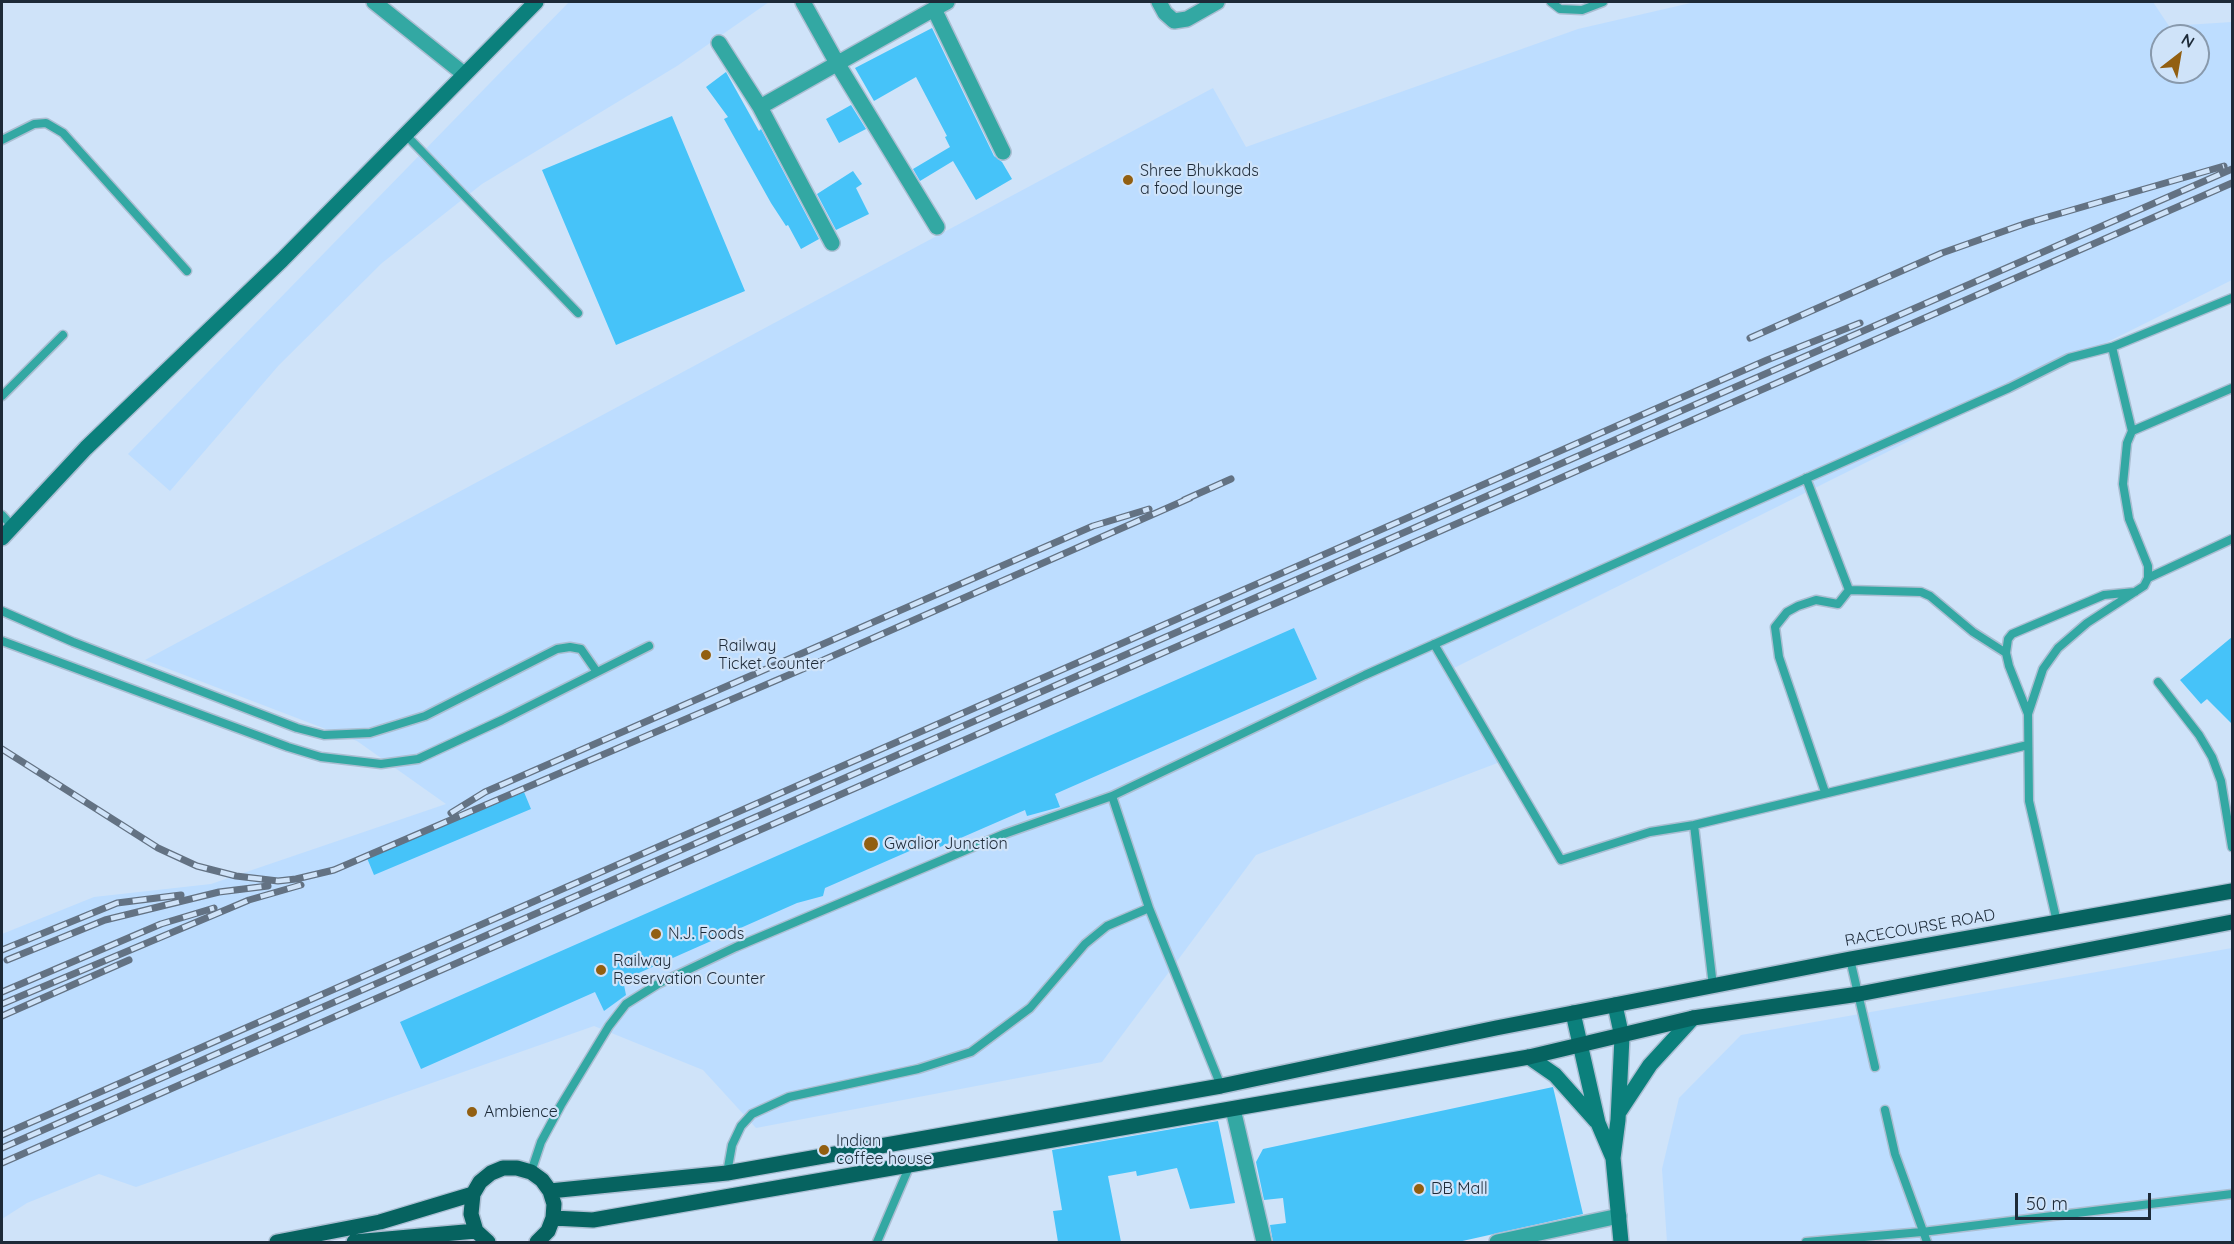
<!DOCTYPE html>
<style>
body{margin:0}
#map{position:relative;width:2234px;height:1244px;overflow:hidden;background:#cfe3f9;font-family:Quicksand,sans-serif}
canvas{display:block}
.frame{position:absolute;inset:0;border:3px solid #1d2a38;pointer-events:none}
.north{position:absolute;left:2150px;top:24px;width:60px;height:60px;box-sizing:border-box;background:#cfe3f9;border:2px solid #8899ac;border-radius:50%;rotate:31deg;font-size:16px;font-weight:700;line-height:24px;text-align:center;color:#1d2a38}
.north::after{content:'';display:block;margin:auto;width:21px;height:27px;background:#925f11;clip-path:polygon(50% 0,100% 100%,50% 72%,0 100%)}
.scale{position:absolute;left:2015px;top:1193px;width:136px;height:27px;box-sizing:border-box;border:3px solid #1d2a38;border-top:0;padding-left:8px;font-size:18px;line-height:21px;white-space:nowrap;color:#1d2a38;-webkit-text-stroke:4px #cfe3f9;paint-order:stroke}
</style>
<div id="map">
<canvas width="2234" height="1244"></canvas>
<div class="frame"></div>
<div class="north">N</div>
<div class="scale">50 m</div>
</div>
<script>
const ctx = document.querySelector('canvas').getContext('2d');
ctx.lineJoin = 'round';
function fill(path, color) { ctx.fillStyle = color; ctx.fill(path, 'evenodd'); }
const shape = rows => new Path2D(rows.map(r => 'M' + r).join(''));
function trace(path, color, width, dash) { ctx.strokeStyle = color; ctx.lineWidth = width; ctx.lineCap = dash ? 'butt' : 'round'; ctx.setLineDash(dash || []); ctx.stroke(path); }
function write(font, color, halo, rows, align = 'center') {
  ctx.font = font + ' Quicksand,sans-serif'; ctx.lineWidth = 4.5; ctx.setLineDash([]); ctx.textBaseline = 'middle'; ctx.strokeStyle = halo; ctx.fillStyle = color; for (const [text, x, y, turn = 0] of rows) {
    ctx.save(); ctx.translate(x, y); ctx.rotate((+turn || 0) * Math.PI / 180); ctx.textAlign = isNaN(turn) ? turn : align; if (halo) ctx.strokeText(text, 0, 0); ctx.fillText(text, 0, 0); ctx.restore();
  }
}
fill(shape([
 [569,2,769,2,677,66,482,184,382,263,279,365,170,491,128,454],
 [1695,2,2153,2,2169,26,2232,22,2232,280,1452,669,1500,762,1256,855,1102,1062,756,1128,703,1070,594,1026,136,1187,99,1174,27,1203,2,1219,2,934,94,897,211,884,446,804,357,741,145,660,1213,88,1246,147,1578,29],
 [2162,36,2198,36,2198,72,2162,72],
 [2232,948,2232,1242,1667,1242,1662,1169,1679,1098,1741,1035]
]), '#bdddff');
fill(shape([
 [932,28,994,156,1002,162,1012,179,976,200,953,161,920,181,913,169,950,147,945,137,947,136,916,77,874,101,855,68],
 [726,72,759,131,761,129,819,239,801,249,788,225,786,226,771,203,724,119,728,117,706,87],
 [851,105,866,129,839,143,826,119],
 [672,116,745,291,616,345,542,170],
 [853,171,862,184,856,188,869,214,836,230,817,194],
 [1294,628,1317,679,1055,794,1060,807,1027,816,1025,810,940,847,937,839,825,888,823,896,797,903,623,980,626,995,604,1011,595,992,421,1069,400,1022],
 [2232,637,2232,724,2207,699,2201,704,2180,680],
 [524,792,531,809,374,875,367,858],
 [1553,1087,1583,1214,1458,1242,1273,1242,1270,1225,1286,1223,1283,1198,1264,1200,1256,1162,1263,1149],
 [1218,1121,1235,1203,1190,1209,1177,1168,1137,1176,1136,1171,1108,1176,1121,1242,1058,1242,1053,1211,1062,1210,1052,1150]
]), '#46c3f9');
const lane = shape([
 [1551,2,1560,9,1582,10,1603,2],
 [405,134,578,313],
 [2,140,34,124,46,123,63,133,187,271],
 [2112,347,2132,431],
 [2,396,63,335],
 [1806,478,1849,590,1838,604,1816,600,1798,606,1787,612,1775,627,1779,657,1825,792],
 [2,515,12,526],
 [2148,578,2232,539],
 [1849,590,1921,592,1930,596,1973,632,2006,653],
 [2,611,73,642,297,728,324,735,370,733,425,716,557,649,570,647,581,649,597,672],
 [2,641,288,747,321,757,381,764,418,759,502,720,649,646],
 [1434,644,1561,860,1650,832,1694,825,2028,745],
 [2158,682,2199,735,2212,757,2221,781,2232,847],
 [2028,714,2009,666,2006,653,2008,639,2012,634,2104,595,2135,592],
 [1112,796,1149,908,1221,1086],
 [1694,825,1713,986],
 [2057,922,2029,801,2028,714,2043,669,2058,648,2087,623,2144,586,2148,578,2148,566,2129,519,2123,484,2127,443,2132,431,2232,388],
 [1850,959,1875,1067],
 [1885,1110,1895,1154,1927,1242],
 [531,1172,541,1142,561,1105,609,1026,626,1004,658,984,736,947,1004,834,1112,796,1365,675,2009,388,2069,358,2112,347,2232,298],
 [727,1173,732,1145,741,1126,752,1114,789,1097,918,1069,971,1052,1030,1008,1085,944,1107,926,1149,908],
 [877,1242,910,1165],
 [1806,1242,1922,1232,2232,1194]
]);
const street = shape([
 [374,2,464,74],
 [803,2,837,63,937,227],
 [947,2,934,9,1003,152],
 [1159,2,1165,13,1174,21,1187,19,1217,2],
 [719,43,760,107,832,243],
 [760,107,934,9],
 [1233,1109,1264,1242],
 [1497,1242,1619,1216]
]);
const secondary = shape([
 [2,538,86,448,282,260,536,2],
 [1615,1005,1622,1037,1618,1120,1613,1158,1621,1242],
 [1573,1013,1598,1123,1613,1158],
 [1529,1057,1555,1075,1596,1121],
 [1619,1112,1650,1065,1693,1018]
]);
const primary = shape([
 [550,1191,727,1173,1221,1086,1496,1028,1850,959,2232,891],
 [553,1218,593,1220,1529,1057,1693,1018,1859,994,2232,922],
 [277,1242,380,1222,473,1194],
 [354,1242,476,1231],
 [488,1242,476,1231,471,1214,473,1194,480,1182,491,1173,503,1168,517,1168,531,1172,542,1180,550,1191,554,1204,553,1218,548,1231,537,1242]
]);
trace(lane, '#abbed2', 11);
trace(street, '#abbed2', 18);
trace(secondary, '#abbed2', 18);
trace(primary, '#abbed2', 18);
trace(lane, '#33a8a3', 8);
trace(street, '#33a8a3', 15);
trace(secondary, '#0b807c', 15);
trace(primary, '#066360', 15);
const rail = shape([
 [1750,338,1942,253,2027,223,2224,166],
 [1184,500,1231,479],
 [2,749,158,848,197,866,236,876,278,881,296,879,334,870,819,662,1190,498],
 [451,813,485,792,1093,526,1149,509],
 [2,950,117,903,181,895],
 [7,960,105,920,219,892,268,886],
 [2,992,161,924,214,908],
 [2,1004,249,900,301,885],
 [2,1016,129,960],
 [2,1135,1767,360,1860,323],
 [2,1148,2232,169],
 [2,1163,2232,183]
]);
trace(rail, '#637283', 7);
trace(rail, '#cfe3f9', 4.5, [14]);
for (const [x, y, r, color] of [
 [1128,180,6,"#925f11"],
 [706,655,6,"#925f11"],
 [871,844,8,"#925f11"],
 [656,934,6,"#925f11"],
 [601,970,6,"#925f11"],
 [472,1112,6,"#925f11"],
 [824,1150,6,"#925f11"],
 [1419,1189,6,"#925f11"]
]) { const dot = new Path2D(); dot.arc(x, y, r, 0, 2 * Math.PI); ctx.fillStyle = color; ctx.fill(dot); trace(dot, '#cfe3f9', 2); }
write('16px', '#1d2a38', '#cfe3f9', [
 ["Shree Bhukkads",1140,171],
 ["a food lounge",1140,189],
 ["Railway",718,646],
 ["Ticket Counter",718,664],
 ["Gwalior Junction",884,844],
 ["N.J. Foods",668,934],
 ["Railway",613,961],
 ["Reservation Counter",613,979],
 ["Ambience",484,1112],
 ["Indian",836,1141],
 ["coffee house",836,1159],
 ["DB Mall",1431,1189]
], 'left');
write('16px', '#1d2a38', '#cfe3f9', [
 ["RACECOURSE ROAD",1920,928,-10]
]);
</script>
